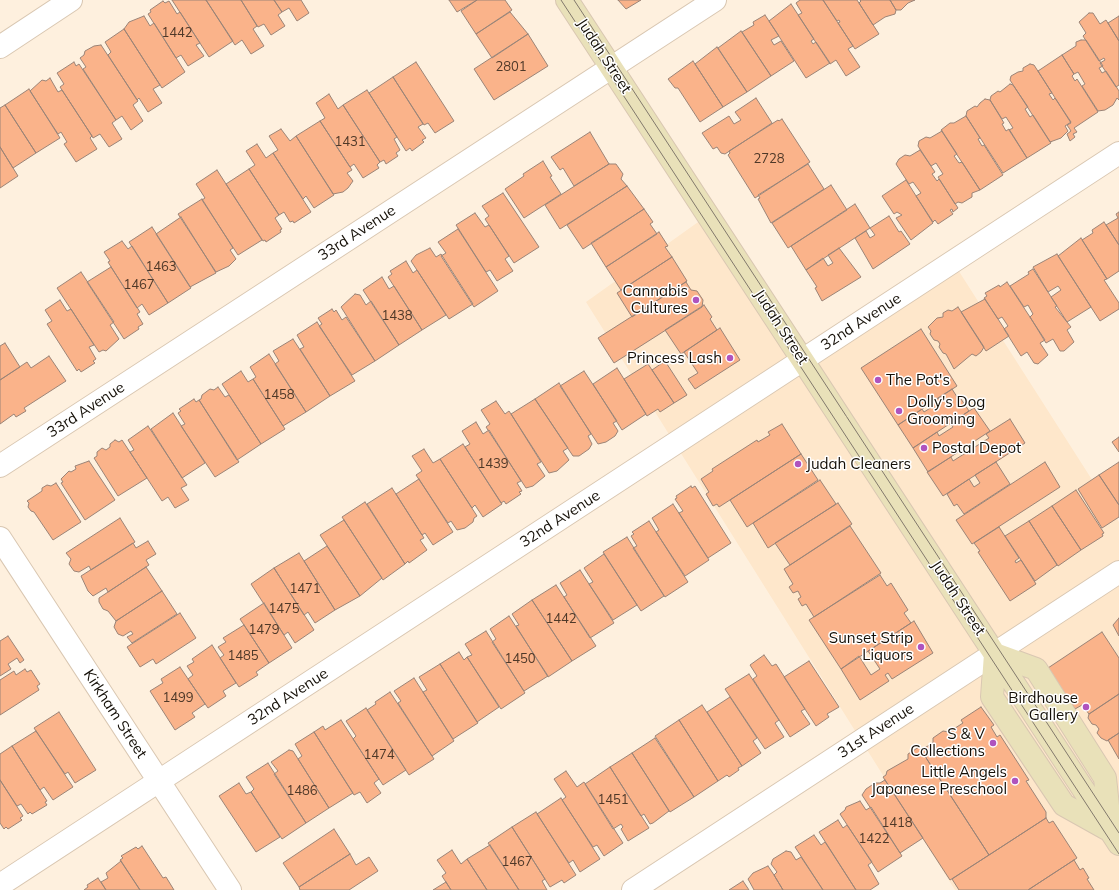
<!DOCTYPE html>
<style>
body{margin:0}
canvas{display:block;background:#fef0de}
</style>
<canvas width="1119" height="890"></canvas>
<script>
const ctx = document.querySelector('canvas').getContext('2d');
ctx.lineJoin = 'round';
function fill(path, color) { ctx.fillStyle = color; ctx.fill(path, 'evenodd'); }
const shape = rows => new Path2D(rows.map(r => 'M' + r).join(''));
function trace(path, color, width, dash) { ctx.strokeStyle = color; ctx.lineWidth = width; ctx.lineCap = dash ? 'butt' : 'round'; ctx.setLineDash(dash || []); ctx.stroke(path); }
function write(font, color, halo, rows, align = 'center') {
  ctx.font = font + ' Mulish,sans-serif'; ctx.lineWidth = 3; ctx.setLineDash([]); ctx.textBaseline = 'middle'; ctx.strokeStyle = halo; ctx.fillStyle = color; for (const [text, x, y, turn = 0] of rows) {
    ctx.save(); ctx.translate(x, y); ctx.rotate((+turn || 0) * Math.PI / 180); ctx.textAlign = isNaN(turn) ? turn : align; if (halo) ctx.strokeText(text, 0, 0); ctx.fillText(text, 0, 0); ctx.restore();
  }
}
fill(shape([
 [708,215,803,360,953,262,1119,522,1119,890,955,890,586,302]
]), '#fee7cb');
const building = shape([
 [172,0,206,0,233,41,209,57,172,0],
 [206,0,241,0,257,26,253,29,264,46,251,54,242,40,235,45,206,0],
 [241,0,274,0,282,12,278,15,285,26,271,35,264,24,258,27,241,0],
 [274,0,301,0,309,13,297,21,289,8,282,12,274,0],
 [449,0,477,0,457,12,449,0],
 [477,0,505,0,512,10,476,34,461,11,477,0],
 [618,0,641,0,626,9,618,0],
 [800,0,823,0,853,46,848,49,860,67,846,76,836,60,830,64,798,15,802,13,796,3,800,0],
 [823,0,857,0,879,34,855,49,838,23,840,22,839,20,837,21,823,0],
 [860,0,890,0,896,10,895,14,885,17,873,25,859,3,861,1,860,0],
 [890,0,915,0,908,3,901,10,896,10,890,0],
 [163,1,165,3,169,1,177,14,180,12,200,43,196,45,204,56,188,66,181,55,176,58,148,14,151,12,150,10,163,1],
 [791,4,814,39,811,41,813,44,816,42,830,63,806,78,769,21,791,4],
 [510,12,528,34,492,58,476,34,510,12],
 [1089,13,1093,13,1100,24,1106,20,1119,41,1119,85,1116,87,1100,63,1105,60,1104,58,1099,61,1083,36,1086,33,1079,22,1089,13],
 [765,15,779,36,771,40,774,45,781,41,794,61,771,76,742,32,754,25,753,22,765,15],
 [144,16,150,26,154,23,185,72,162,88,124,29,129,22,144,16],
 [1119,16,1119,41,1108,23,1119,16],
 [124,29,160,85,153,89,162,103,148,112,139,98,137,100,108,55,111,52,105,42,124,29],
 [741,31,771,76,747,92,718,48,741,31],
 [528,34,548,66,494,100,474,69,528,34],
 [1081,40,1086,40,1103,66,1099,68,1102,73,1106,71,1119,91,1119,100,1117,98,1113,105,1105,110,1098,111,1082,86,1085,84,1078,72,1074,74,1062,55,1076,46,1076,42,1081,40],
 [101,45,138,101,133,105,143,121,131,130,122,116,116,120,83,69,86,67,80,58,84,55,85,51,94,46,101,45],
 [717,47,747,92,723,107,695,64,717,47],
 [1062,55,1074,74,1072,76,1075,81,1077,79,1098,112,1074,128,1077,132,1073,134,1075,137,1070,141,1067,134,1071,131,1067,125,1071,123,1038,71,1062,55],
 [693,61,723,107,700,122,678,88,675,88,668,79,693,61],
 [74,62,76,66,79,64,116,120,112,123,122,139,109,147,100,134,93,138,92,136,60,87,64,84,57,73,74,62],
 [416,62,454,121,435,133,428,123,424,125,393,77,416,62],
 [1030,64,1034,65,1052,93,1049,94,1053,100,1055,98,1071,122,1065,126,1068,131,1061,138,1050,142,1010,80,1011,76,1018,72,1023,71,1023,68,1030,64],
 [393,77,423,124,418,127,426,138,422,140,424,142,412,151,410,148,406,151,369,93,393,77],
 [50,78,58,92,62,90,92,136,90,138,97,149,76,162,64,144,67,142,61,132,58,134,30,91,42,80,46,81,50,78],
 [1010,84,1013,85,1028,107,1025,109,1030,117,1033,115,1051,143,1027,158,1009,130,1013,128,1006,117,1002,119,990,100,991,96,998,91,1000,92,1010,84],
 [29,89,60,138,36,153,5,105,29,89],
 [367,90,397,137,394,139,400,150,396,153,398,156,386,164,384,160,380,162,343,105,367,90],
 [329,94,338,109,343,105,380,162,377,165,379,168,363,178,354,164,350,167,320,121,325,118,316,103,329,94],
 [756,98,772,123,725,154,721,153,717,147,713,149,702,133,729,116,734,124,741,120,735,112,756,98],
 [985,99,990,100,1004,123,1002,124,1006,131,1009,129,1027,158,1003,173,966,116,967,111,975,106,977,107,980,103,985,99],
 [5,105,36,153,13,168,0,147,0,108,5,105],
 [966,116,980,138,978,139,982,146,984,145,1003,175,980,190,941,130,950,123,954,123,966,116],
 [782,119,810,162,755,198,728,155,730,153,729,151,778,120,779,121,782,119],
 [320,121,352,170,347,173,353,181,348,188,343,192,333,194,296,136,320,121],
 [281,129,290,141,296,136,334,195,314,208,306,196,303,199,273,153,278,150,269,136,281,129],
 [942,131,957,154,954,156,959,163,962,162,980,190,972,193,972,197,962,203,958,202,955,204,938,177,943,174,936,163,931,166,918,146,919,141,926,137,930,138,942,131],
 [590,132,609,164,574,186,563,168,560,170,551,157,590,132],
 [257,144,266,158,273,153,311,212,294,223,293,221,290,222,284,212,279,215,249,169,255,165,246,151,257,144],
 [0,147,18,176,0,188,0,147],
 [920,150,935,172,932,174,937,181,939,179,958,208,953,212,952,209,950,210,953,214,938,224,935,220,933,222,916,196,921,193,913,182,909,184,896,164,899,159,905,155,910,156,920,150],
 [543,161,552,176,550,177,561,194,524,218,505,189,524,176,523,174,543,161],
 [609,164,616,164,623,174,621,179,627,186,560,229,545,205,609,164],
 [808,164,824,189,771,223,758,199,760,198,758,195,808,164],
 [249,169,279,215,275,218,282,229,280,230,281,232,266,242,265,240,263,241,226,184,249,169],
 [217,170,262,240,238,255,202,200,205,198,196,184,217,170],
 [906,180,933,223,911,240,896,218,902,215,897,212,894,214,882,196,906,180],
 [831,185,847,210,788,248,772,223,831,185],
 [627,186,644,209,583,249,567,225,627,186],
 [503,193,539,247,514,263,485,219,489,216,482,206,503,193],
 [202,199,233,248,230,250,236,259,229,266,216,272,178,214,202,199],
 [855,204,870,228,806,270,791,246,855,204],
 [644,209,653,222,650,224,657,234,606,267,591,243,644,209],
 [1119,212,1119,245,1106,225,1118,218,1116,214,1119,212],
 [475,213,485,227,489,225,509,256,505,259,513,271,497,281,490,270,486,272,456,225,475,213],
 [889,216,899,232,901,231,910,244,873,269,855,238,866,231,870,238,875,235,870,228,889,216],
 [181,217,216,273,190,287,156,234,181,217],
 [1104,222,1119,245,1119,271,1107,279,1082,240,1093,233,1092,230,1104,222],
 [152,227,191,288,168,303,129,242,152,227],
 [458,229,498,291,474,307,441,256,446,253,438,242,458,229],
 [659,232,668,246,665,247,672,257,621,290,606,267,659,232],
 [1081,238,1107,279,1104,280,1119,303,1119,309,1100,321,1058,256,1081,238],
 [122,241,128,249,132,246,168,303,149,315,142,304,137,308,108,262,110,261,104,252,122,241],
 [430,248,436,257,441,254,473,304,449,319,411,261,416,255,430,248],
 [839,248,861,277,822,301,815,288,817,287,806,270,823,258,828,266,833,263,828,255,839,248],
 [1057,254,1091,307,1067,322,1051,297,1061,290,1058,286,1048,292,1033,267,1057,254],
 [672,257,687,281,632,317,617,293,672,257],
 [406,261,413,273,417,270,446,315,422,330,388,277,392,274,390,271,406,261],
 [111,267,140,312,137,314,143,324,138,327,139,329,124,339,87,282,111,267],
 [1033,269,1057,306,1055,307,1071,327,1067,330,1074,342,1064,351,1060,351,1053,339,1046,343,1030,317,1033,314,1028,305,1024,307,1010,286,1029,274,1028,272,1033,269],
 [81,272,114,322,110,325,119,339,106,351,103,350,99,352,57,288,81,272],
 [382,277,389,289,394,286,422,330,399,345,363,290,382,277],
 [686,282,691,290,697,291,703,300,702,307,614,363,598,338,686,282],
 [1007,282,1045,340,1040,343,1048,355,1038,364,1034,363,1027,352,1021,356,1004,329,1008,326,1002,317,998,319,984,298,987,296,985,293,999,285,1000,287,1007,282],
 [355,294,360,295,366,305,371,301,399,345,375,361,341,307,355,294],
 [985,299,1009,336,986,351,961,312,985,299],
 [60,300,67,311,71,309,94,345,89,347,96,359,93,361,95,363,81,372,79,369,77,371,47,324,52,321,45,310,60,300],
 [704,305,712,317,710,319,717,330,681,354,665,330,704,305],
 [958,307,984,347,981,352,976,356,972,354,954,369,946,354,943,353,939,347,940,344,938,341,934,340,930,334,931,331,928,327,937,318,943,317,943,313,948,310,952,311,958,307],
 [332,309,334,312,336,310,342,320,346,317,375,361,352,375,319,326,322,324,318,318,332,309],
 [317,322,355,381,330,396,300,349,304,347,297,335,317,322],
 [720,328,740,360,695,389,688,379,698,373,684,352,720,328],
 [921,329,957,386,898,425,861,368,921,329],
 [293,339,330,396,306,412,275,364,279,361,273,351,293,339],
 [5,343,20,367,0,380,0,346,5,343],
 [269,354,306,412,283,426,253,379,256,377,250,367,269,354],
 [49,356,66,381,24,408,26,411,16,417,14,414,0,424,0,380,27,362,31,368,49,356],
 [665,361,687,395,674,403,652,370,665,361],
 [648,364,674,403,660,412,658,409,647,416,624,379,648,364],
 [617,368,646,414,622,430,593,384,617,368],
 [241,371,248,382,253,379,285,429,261,444,222,384,241,371],
 [584,371,617,421,613,423,618,431,615,436,606,442,598,444,560,386,584,371],
 [559,383,591,434,588,436,592,444,589,449,579,456,573,456,535,399,559,383],
 [218,387,225,397,229,395,261,444,237,460,199,400,201,399,202,395,210,389,214,390,218,387],
 [952,389,959,400,961,399,969,411,913,448,898,425,922,409,924,412,932,407,930,403,952,389],
 [194,399,196,402,199,400,239,462,215,477,181,426,185,424,178,413,181,411,179,409,194,399],
 [535,399,568,448,563,451,569,460,557,471,549,473,511,414,535,399],
 [496,401,505,414,509,411,511,414,541,462,537,464,545,476,533,486,526,488,486,427,490,424,481,410,496,401],
 [974,408,990,431,928,472,913,448,937,432,939,436,953,427,950,423,974,408],
 [173,413,205,463,182,478,151,429,173,413],
 [1010,419,1025,443,943,496,927,472,951,457,953,461,989,438,986,434,1010,419],
 [476,422,483,434,489,430,521,481,517,483,522,491,519,492,521,494,506,504,504,501,501,503,465,447,470,444,462,431,476,422],
 [782,424,801,454,719,507,717,504,713,506,706,494,709,492,701,479,713,471,712,469,757,440,758,442,770,435,768,432,782,424],
 [148,426,187,485,181,488,189,500,175,508,168,497,162,501,130,452,134,450,128,440,148,426],
 [1119,437,1119,452,1112,442,1119,437],
 [115,440,119,442,122,440,147,478,118,496,94,458,97,456,97,452,102,448,106,450,110,447,110,444,115,440],
 [463,444,502,504,483,517,475,505,472,508,440,459,463,444],
 [424,449,433,463,440,459,477,516,474,518,473,522,465,528,457,530,451,521,448,523,416,475,422,471,412,456,424,449],
 [801,454,818,480,747,527,730,500,801,454],
 [89,461,115,500,85,520,61,483,63,482,61,479,69,471,71,472,76,469,75,466,89,461],
 [996,462,1010,484,964,514,957,504,954,506,947,494,969,479,974,487,980,483,975,475,996,462],
 [1045,462,1060,487,972,544,956,520,1045,462],
 [1119,462,1119,505,1099,475,1119,462],
 [1099,475,1119,505,1119,517,1102,528,1078,489,1099,475],
 [419,479,453,532,433,545,425,533,422,535,396,494,419,479],
 [820,480,836,504,768,548,753,523,820,480],
 [56,483,81,522,53,540,34,512,31,511,28,507,29,503,27,501,42,491,42,488,47,485,51,486,56,483],
 [691,486,692,488,695,486,731,543,708,558,679,513,683,511,675,499,677,498,676,496,691,486],
 [392,488,424,538,420,540,427,550,409,563,408,561,405,564,367,504,392,488],
 [1076,490,1104,533,1102,534,1103,536,1081,550,1052,506,1076,490],
 [365,502,405,564,383,580,342,517,365,502],
 [838,503,852,524,790,565,775,543,838,503],
 [673,504,709,560,685,576,656,532,659,530,652,518,673,504],
 [1052,506,1081,550,1058,566,1029,521,1052,506],
 [120,518,135,542,91,570,89,566,79,572,74,571,69,564,71,559,66,553,120,518],
 [344,520,382,578,360,596,320,535,344,520],
 [649,521,688,582,665,597,633,548,637,546,631,536,634,534,632,532,649,521],
 [1029,521,1057,565,1035,581,1005,536,1029,521],
 [850,526,881,573,814,617,806,604,802,606,798,599,801,597,798,591,793,593,789,587,793,584,784,569,850,526],
 [999,527,1019,558,1015,561,1016,563,1021,560,1036,584,1010,601,978,552,980,551,974,543,999,527],
 [627,537,664,596,641,611,603,552,627,537],
 [148,541,156,554,146,560,149,565,108,592,106,588,93,596,88,591,81,576,133,543,136,548,148,541],
 [327,546,360,596,335,610,304,561,327,546],
 [299,553,335,610,315,623,308,612,304,615,274,568,299,553],
 [604,554,637,605,613,620,589,584,593,582,584,568,604,554],
 [146,567,162,591,116,621,108,611,103,609,99,602,99,598,146,567],
 [274,568,314,630,295,643,288,632,284,635,251,584,274,568],
 [580,570,614,623,590,638,564,597,567,595,560,583,580,570],
 [880,575,887,586,891,583,908,610,904,613,911,623,841,669,809,620,880,575],
 [556,585,596,646,572,661,532,600,556,585],
 [162,591,177,614,132,643,127,637,133,634,131,631,123,636,118,634,114,627,116,621,162,591],
 [532,600,572,661,548,677,516,626,519,625,512,614,532,600],
 [264,603,292,648,269,663,240,619,264,603],
 [180,613,196,638,156,664,153,659,140,667,127,647,180,613],
 [509,616,548,676,524,691,492,642,496,639,490,629,509,616],
 [1119,618,1119,636,1113,625,1119,618],
 [914,621,933,653,892,679,888,673,885,675,889,681,860,700,841,669,859,656,871,675,880,669,868,651,914,621],
 [244,625,269,663,256,672,258,675,239,687,220,658,224,655,218,647,226,642,223,638,244,625],
 [486,631,525,693,501,709,467,657,472,655,465,644,486,631],
 [1102,632,1119,658,1119,694,1089,714,1082,705,1075,709,1048,668,1102,632],
 [8,636,24,660,20,663,17,658,8,664,11,669,0,676,0,641,8,636],
 [212,645,236,683,223,691,226,696,208,708,188,679,193,675,187,666,194,662,192,659,212,645],
 [459,652,464,660,467,657,499,707,477,722,440,664,459,652],
 [764,655,772,666,776,664,805,709,801,711,810,724,790,737,753,679,757,676,750,665,764,655],
 [809,661,839,707,827,714,829,717,816,726,784,677,809,661],
 [440,664,478,723,453,739,423,692,427,690,419,677,440,664],
 [180,667,205,704,192,713,195,717,175,730,150,691,163,683,161,679,180,667],
 [25,669,27,672,31,670,40,684,37,686,39,690,0,715,0,680,14,671,16,675,25,669],
 [749,674,779,720,775,723,784,737,765,749,725,689,749,674],
 [414,678,454,741,432,756,398,703,401,701,394,691,414,678],
 [390,692,434,759,409,775,367,710,376,704,375,702,390,692],
 [1119,694,1119,733,1107,741,1101,738,1097,733,1099,729,1096,725,1092,724,1088,718,1089,714,1119,694],
 [730,697,757,738,753,741,761,753,742,766,707,712,730,697],
 [702,705,742,766,738,768,739,770,729,777,727,775,718,781,679,720,702,705],
 [981,707,994,725,991,727,997,737,1000,735,1029,780,1026,781,1046,812,1046,818,989,855,921,750,933,743,933,738,943,731,949,732,963,723,961,720,981,707],
 [366,708,406,770,383,785,353,739,356,736,346,721,366,708],
 [59,712,96,770,75,783,68,772,65,774,34,728,59,712],
 [341,720,379,779,374,783,381,793,367,803,360,792,354,795,314,732,323,726,325,730,341,720],
 [679,720,718,781,694,797,655,736,679,720],
 [36,731,73,787,53,800,44,787,40,790,12,746,36,731],
 [314,732,353,793,329,808,298,759,302,756,295,744,314,732],
 [1119,733,1119,759,1108,740,1119,733],
 [655,738,694,797,670,812,632,753,655,738],
 [12,746,47,801,45,802,47,805,32,814,30,812,28,814,21,804,17,806,0,780,0,754,12,746],
 [919,747,989,855,950,880,883,777,886,775,887,771,908,759,908,754,919,747],
 [289,750,293,751,329,808,306,823,274,774,278,771,271,762,289,750],
 [632,753,669,811,653,823,650,824,644,814,641,816,610,767,632,753],
 [268,763,306,823,282,839,251,792,254,789,246,777,268,763],
 [610,767,649,828,628,841,621,829,623,827,621,824,613,829,585,784,610,767],
 [566,771,577,787,584,782,623,843,604,856,597,845,593,847,562,800,566,797,554,779,566,771],
 [0,780,23,816,20,818,22,820,8,829,6,827,4,829,0,823,0,780],
 [885,780,923,838,900,853,862,795,866,789,875,783,880,783,885,780],
 [239,783,246,794,251,792,280,837,256,852,219,796,239,783],
 [561,798,600,859,580,872,573,860,569,863,537,814,561,798],
 [860,801,866,810,871,807,902,856,878,872,840,814,845,810,846,807,860,801],
 [536,812,576,875,564,883,562,880,550,887,512,827,536,812],
 [1046,818,1049,823,1053,821,1077,858,1028,890,959,890,952,879,1046,818],
 [838,820,843,828,847,825,872,862,868,865,879,884,870,890,856,890,819,832,838,820],
 [512,827,545,879,542,881,547,890,519,890,488,843,512,827],
 [334,829,350,854,299,887,283,863,334,829],
 [814,835,821,845,825,842,856,890,823,890,795,847,814,835],
 [490,845,519,890,487,890,467,859,490,845],
 [142,846,163,878,166,877,174,890,140,890,120,860,123,858,121,856,136,847,138,849,142,846],
 [452,850,461,864,467,859,487,890,451,890,442,876,446,873,437,860,452,850],
 [786,851,791,852,796,860,801,857,823,890,783,890,774,875,777,872,771,864,773,859,786,851],
 [350,854,356,865,369,857,378,871,349,890,300,890,299,887,350,854],
 [1074,860,1080,870,1083,868,1089,878,1087,879,1094,890,1028,890,1074,860],
 [121,861,140,890,106,890,101,882,108,878,106,873,121,861],
 [768,866,774,875,783,890,754,890,753,888,748,879,753,873,768,866],
 [98,878,106,890,84,890,88,887,87,885,98,878],
 [743,881,749,890,729,890,743,881],
 [446,882,451,890,433,890,446,882]
]);
fill(building, '#fab38a');
trace(building, '#9b8477', 1);
const street = shape([
 [0,47,71,0],
 [0,466,715,0],
 [0,538,230,890],
 [0,885,1119,153],
 [633,890,1119,572]
]);
const secondary = shape([
 [567,0,1119,844],
 [995,654,992,697,1064,805,1107,829],
 [995,654,1036,669,1105,778,1110,825]
]);
trace(street, '#d9c7b2', 24);
trace(secondary, '#d9c7b2', 24);
trace(street, '#fff', 22);
trace(secondary, '#e9e1b9', 22);
trace(shape([
 [561,0,1119,854],
 [574,0,1119,833]
]), '#82796c', 1);
for (const [x, y, r, color] of [
 [696,300,4,"#af53be"],
 [730,358,4,"#af53be"],
 [878,380,4,"#af53be"],
 [899,411,4,"#af53be"],
 [924,448,4,"#af53be"],
 [798,464,4,"#af53be"],
 [921,647,4,"#af53be"],
 [1086,707,4,"#af53be"],
 [993,743,4,"#af53be"],
 [1015,781,4,"#af53be"]
]) { const dot = new Path2D(); dot.arc(x, y, r, 0, 2 * Math.PI); ctx.fillStyle = color; ctx.fill(dot); trace(dot, '#fff', 1.5); }
write('13px', '#4e3828', null, [
 ["1442",177,33],
 ["2801",511,67],
 ["1431",350,142],
 ["2728",769,159],
 ["1463",161,267],
 ["1467",139,285],
 ["1438",397,316],
 ["1458",279,395],
 ["1439",493,464],
 ["1471",305,589],
 ["1475",284,609],
 ["1442",561,619],
 ["1479",264,630],
 ["1485",243,656],
 ["1450",520,659],
 ["1499",178,698],
 ["1474",379,755],
 ["1486",302,791],
 ["1451",613,800],
 ["1418",897,823],
 ["1422",874,839],
 ["1467",517,862]
]);
write('15px', '#140f07', '#fff', [
 ["Judah Street",604,56,57],
 ["33rd Avenue",357,233,-33],
 ["32nd Avenue",861,322,-33],
 ["Judah Street",781,327,57],
 ["33rd Avenue",86,410,-33],
 ["32nd Avenue",560,519,-33],
 ["Judah Street",958,598,57],
 ["32nd Avenue",288,697,-33],
 ["Kirkham Street",115,714,57],
 ["31st Avenue",876,731,-33]
]);
write('15px', '#140f07', '#fff', [
 ["Cannabis",688,291],
 ["Cultures",688,308],
 ["Princess Lash",722,358],
 ["The Pot's",886,380,"left"],
 ["Dolly's Dog",907,402,"left"],
 ["Grooming",907,419,"left"],
 ["Postal Depot",932,448,"left"],
 ["Judah Cleaners",806,464,"left"],
 ["Sunset Strip",913,638],
 ["Liquors",913,655],
 ["Birdhouse",1078,698],
 ["Gallery",1078,715],
 ["S & V",985,734],
 ["Collections",985,751],
 ["Little Angels",1007,772],
 ["Japanese Preschool",1007,789]
], 'right');
</script>
